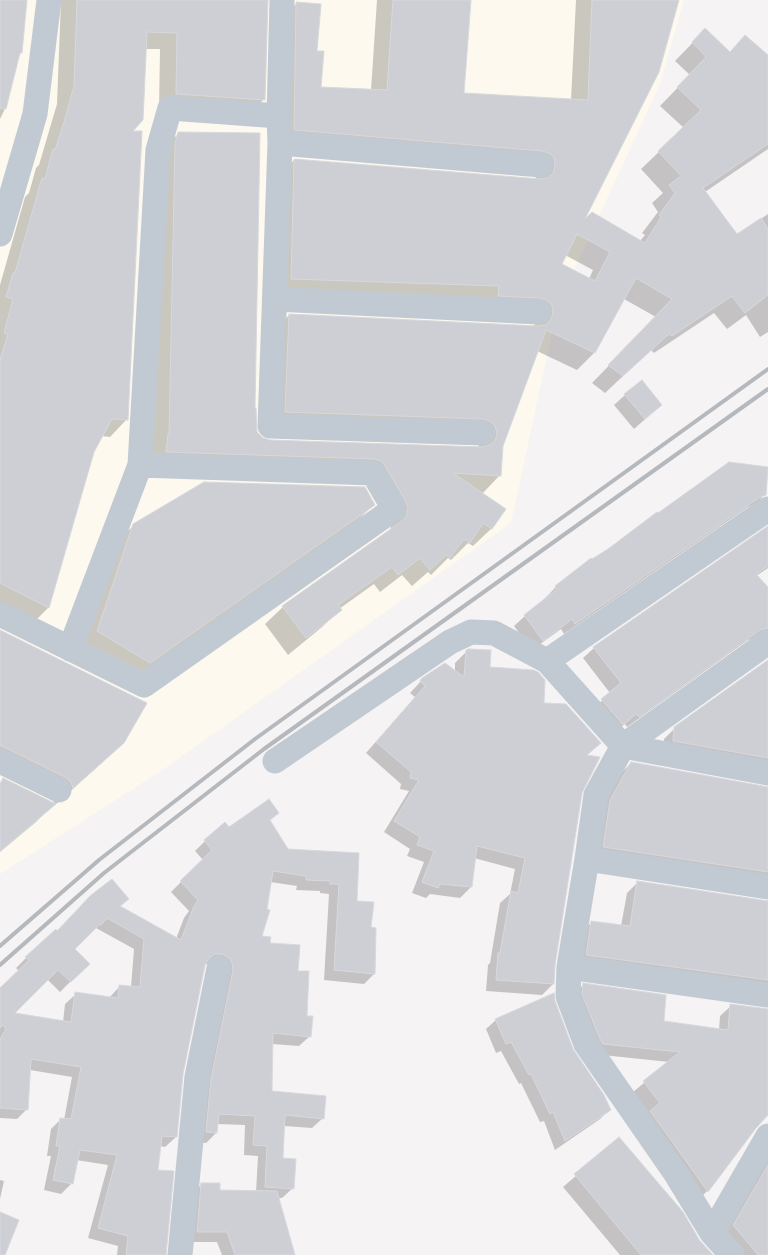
<!DOCTYPE html>
<style>
body{margin:0}
canvas{display:block;background:#f5f3f3}
</style>
<canvas width="768" height="1255"></canvas>
<script>
const ctx = document.querySelector('canvas').getContext('2d');
ctx.lineJoin = 'round';
function fill(path, color) { ctx.fillStyle = color; ctx.fill(path, 'evenodd'); }
const shape = rows => new Path2D(rows.map(r => 'M' + r).join(''));
function trace(path, color, width, dash) { ctx.strokeStyle = color; ctx.lineWidth = width; ctx.lineCap = dash ? 'butt' : 'round'; ctx.setLineDash(dash || []); ctx.stroke(path); }
fill(shape([
 [0,0,684,0,660,84,558,305,511,523,161,771,0,874]
]), '#fdf9ef');
fill(shape([
 [0,0,26,0,21,53,19,55,4,111,0,119],
 [61,0,264,0,264,99,247,116,159,111,160,49,145,49,131,132,127,419,110,437,101,436,93,451,48,608,31,625,0,609,0,285,25,197,29,193,36,168,39,165,57,104],
 [377,0,469,0,463,94,571,100,576,0,677,0,581,224,640,241,645,235,642,233,658,212,652,203,663,193,641,169,684,128,660,106,690,75,675,61,705,30,729,53,768,71,768,149,705,192,737,235,768,214,768,332,760,337,746,315,727,329,714,313,654,353,651,350,605,393,592,383,656,317,624,299,594,353,577,370,537,351,502,446,500,475,482,494,504,509,491,529,473,546,468,543,451,560,448,558,431,575,428,572,412,586,402,575,380,592,374,584,339,609,340,610,322,627,288,655,265,624,283,607,390,531,391,526,389,520,368,484,149,469,161,151,179,133,254,409,256,433,262,440,269,442,479,448,478,444,268,429,272,333,289,315,535,327,534,323,273,297,277,178,294,160,537,180,532,171,277,147,279,21,297,3,316,52,320,88,371,90],
 [565,255,593,270,589,279,560,265],
 [625,395,661,405,634,429,614,405],
 [730,464,768,468,765,494,755,505,748,507,564,634,561,629,532,650,514,626,525,616,547,599,545,598,556,587,591,560,592,561],
 [373,505,353,525,128,683,77,652,113,546,134,525],
 [768,528,768,568,756,576,768,589,768,643,755,638,748,640,627,727,625,724,612,734,591,711,610,693,583,658,594,648],
 [0,631,104,761,55,805,53,800,0,772],
 [467,651,489,668,599,743,586,756,554,965,553,984,542,995,486,991,488,965,490,963,500,903,510,894,515,869,474,858,471,887,460,898,430,894,426,898,412,893,424,862,407,856,410,849,384,832,409,791,400,789,401,784,366,753,415,697,410,693,423,679,455,672,455,663],
 [768,661,768,774,663,751,664,739,675,728],
 [631,763,768,788,768,888,593,857,600,811,620,774],
 [3,780,54,804,36,822,0,852,0,783],
 [278,813,269,821,287,850,358,854,356,902,370,928,374,974,364,984,324,980,329,894,320,893,320,891,296,890,297,886,270,882,260,937,296,972,310,1036,299,1046,272,1044,271,1092,323,1118,312,1128,284,1126,282,1159,293,1188,282,1198,278,1198,293,1255,222,1255,217,1242,187,1242,192,1194,202,1184,219,1191,256,1192,258,1156,244,1155,245,1125,217,1124,216,1133,206,1143,197,1142,212,964,204,964,182,1074,176,1137,165,1147,160,1146,157,1171,165,1255,117,1255,118,1246,88,1238,108,1165,76,1160,71,1184,61,1194,44,1190,51,1156,47,1156,51,1129,61,1119,64,1120,72,1077,30,1070,27,1109,17,1119,0,1118,0,989,19,971,16,968,26,958,57,932,127,899,120,907,176,939,184,918,189,911,171,892,203,860,195,851,205,841,229,829],
 [96,928,134,949,131,987,120,986,109,998,76,994,65,1004,63,1022,12,1014,47,979,60,992,88,964,74,949],
 [637,883,768,902,768,997,576,965,581,933,592,922,621,926,627,893],
 [583,985,663,1022,719,1030,720,1016,731,1006,768,1010,768,1112,707,1191,697,1202,633,1092,669,1062,593,1054,573,995],
 [496,1020,572,1050,609,1110,600,1119,555,1150,544,1121,540,1122,521,1083,519,1084,501,1051,496,1053,486,1029],
 [619,1139,700,1243,711,1255,620,1255,563,1187],
 [768,1157,768,1255,738,1255,723,1237],
 [0,1180,4,1181,0,1199]
]), '#0003');
const building = shape([
 [0,0,27,0,22,53,20,53,6,109,0,108,0,0],
 [77,0,268,0,265,100,176,94,177,33,147,32,143,120,133,131,142,131,128,420,112,419,94,452,49,608,0,583,0,360,8,334,4,333,13,299,6,297,13,273,15,273,42,178,45,179,53,149,55,150,64,122,74,86,77,0],
 [393,0,471,0,464,93,588,100,592,0,679,0,659,72,585,219,592,212,645,243,661,217,659,215,675,193,669,185,681,176,658,151,701,110,677,87,706,57,692,42,705,28,730,52,745,35,768,55,768,144,703,188,737,234,761,218,768,229,768,295,745,313,732,296,672,336,669,334,623,376,608,365,672,299,636,278,595,353,546,330,503,446,501,476,453,473,506,509,492,529,483,523,470,543,464,539,450,558,446,555,430,570,420,558,398,575,392,567,338,605,342,610,306,638,282,606,402,521,407,515,408,508,406,502,385,466,381,461,374,459,166,452,168,434,169,434,175,144,178,132,260,133,255,408,256,408,257,432,263,438,270,440,483,447,490,445,495,441,497,434,495,426,490,421,483,419,285,412,289,314,538,326,546,325,551,319,553,313,552,305,546,300,540,298,498,296,499,286,291,279,294,159,540,179,548,178,553,173,555,166,554,158,549,153,542,151,294,130,296,2,321,4,317,51,324,51,321,87,387,90,393,0],
 [577,234,610,252,595,281,562,264,577,234],
 [642,380,662,405,645,419,624,394,642,380],
 [729,462,768,467,766,495,760,497,575,624,572,619,543,641,524,615,557,589,555,586,591,558,592,559,608,549,657,512,658,513,729,462],
 [204,482,365,487,375,505,150,663,97,631,133,524,204,482],
 [768,526,768,566,756,574,768,587,768,628,760,630,639,717,636,714,623,725,601,699,621,683,593,647,768,526],
 [0,630,147,703,124,743,73,788,71,782,65,777,0,745,0,630],
 [469,649,491,650,490,667,533,670,538,672,545,680,544,703,566,704,601,743,587,755,600,757,582,793,555,965,554,984,496,980,498,953,500,953,511,891,518,893,525,858,477,846,472,887,440,884,438,888,422,882,434,851,417,845,420,837,394,821,419,780,410,778,411,772,376,742,425,686,420,681,422,678,445,663,464,677,466,650,469,649],
 [768,660,768,758,673,741,674,727,768,660],
 [631,762,768,787,768,872,603,847,610,800,631,762],
 [3,778,56,804,0,851,0,784,3,778],
 [269,799,279,813,270,820,288,849,359,853,357,901,374,902,371,927,376,928,375,974,334,970,339,884,330,884,330,881,306,880,306,876,273,871,267,909,270,910,262,936,271,937,270,943,300,945,298,971,309,971,307,1016,313,1016,311,1037,273,1033,272,1091,326,1096,324,1119,285,1115,283,1158,296,1159,294,1189,265,1187,267,1146,253,1145,255,1116,219,1114,217,1133,206,1132,211,1079,233,970,232,963,229,958,222,954,215,954,209,958,205,965,183,1074,177,1137,162,1136,158,1170,174,1171,166,1255,126,1255,128,1236,98,1228,117,1155,80,1150,73,1184,53,1180,60,1146,56,1146,60,1118,71,1119,81,1067,31,1059,28,1110,0,1108,0,1039,6,1029,3,1025,0,1028,0,988,29,960,25,957,56,929,57,931,91,895,112,879,129,899,120,906,181,940,194,906,198,900,180,881,212,850,204,840,225,822,229,827,269,799],
 [107,918,144,939,140,987,119,985,118,998,75,992,71,1022,15,1013,58,970,71,982,90,964,75,949,100,924,101,925,107,918],
 [637,881,768,901,768,980,586,955,591,921,630,926,637,881],
 [583,983,666,995,664,1021,728,1030,730,1004,768,1009,768,1115,756,1128,708,1192,650,1111,660,1103,643,1081,680,1052,603,1044,599,1037,582,994,583,983],
 [554,993,555,1001,573,1049,604,1095,611,1110,565,1141,553,1112,550,1114,531,1074,529,1075,511,1042,506,1044,495,1019,554,993],
 [619,1137,683,1212,700,1241,713,1255,641,1255,574,1174,619,1137],
 [768,1165,768,1255,758,1255,733,1225,768,1165],
 [201,1183,220,1183,220,1190,277,1191,295,1255,235,1255,227,1232,197,1232,201,1183],
 [0,1212,19,1220,5,1255,0,1255,0,1212]
]);
fill(building, '#cdcfd5');
trace(building, '#d7d9de', 1);
trace(shape([
 [282,0,279,116,280,143,270,426,483,433],
 [280,143,541,165],
 [0,234,35,114,49,0],
 [275,299,539,312],
 [0,614,144,685,394,509,373,473,140,465],
 [70,649,140,465,158,150,170,108,279,116],
 [547,661,768,509],
 [0,761,59,790],
 [275,761,450,642,471,632,494,633,547,661,623,746,768,773],
 [587,859,768,887],
 [569,967,768,995],
 [712,1233,768,1136],
 [180,1255,197,1077,219,968],
 [732,1255,712,1233,676,1174,586,1044,568,996,569,967,587,859,596,795,623,746,768,642]
]), '#c1cad2', 25);
trace(shape([
 [0,946,99,860,255,739,768,369],
 [0,965,104,873,264,749,768,389]
]), '#b5b8bd', 4);
</script>
